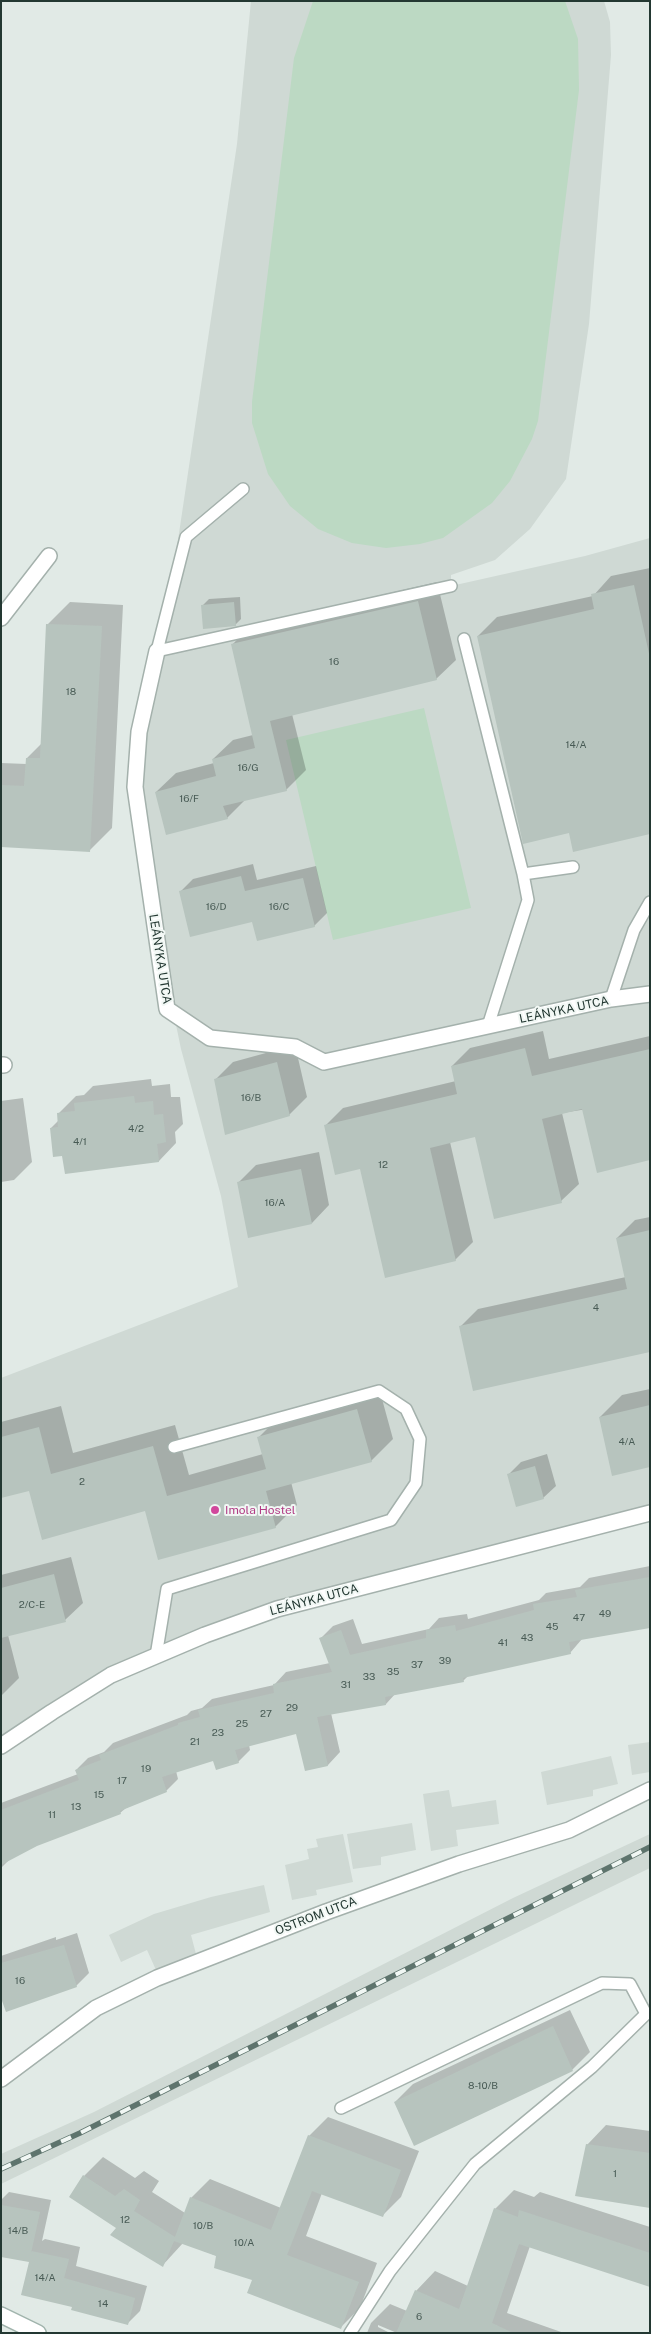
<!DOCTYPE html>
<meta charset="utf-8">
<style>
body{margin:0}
#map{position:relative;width:651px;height:2334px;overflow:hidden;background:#e1eae6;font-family:"Public Sans",sans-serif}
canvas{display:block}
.frame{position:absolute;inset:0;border:2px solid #233832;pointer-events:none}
</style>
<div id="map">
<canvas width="651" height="2334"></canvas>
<div class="frame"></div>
</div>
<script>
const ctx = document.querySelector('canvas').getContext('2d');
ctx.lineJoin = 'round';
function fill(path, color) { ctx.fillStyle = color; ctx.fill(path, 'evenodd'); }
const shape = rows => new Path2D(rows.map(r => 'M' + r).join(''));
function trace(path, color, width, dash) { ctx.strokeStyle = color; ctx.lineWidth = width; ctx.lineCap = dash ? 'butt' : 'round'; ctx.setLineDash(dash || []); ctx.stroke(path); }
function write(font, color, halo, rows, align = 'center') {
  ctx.font = font + ' "Public Sans",sans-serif'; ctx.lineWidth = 4; ctx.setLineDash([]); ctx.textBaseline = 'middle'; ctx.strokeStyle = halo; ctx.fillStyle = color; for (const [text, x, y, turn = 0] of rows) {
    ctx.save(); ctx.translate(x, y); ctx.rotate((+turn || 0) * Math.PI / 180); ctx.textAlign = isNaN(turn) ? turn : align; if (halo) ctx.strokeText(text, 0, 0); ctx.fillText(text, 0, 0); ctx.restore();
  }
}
fill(shape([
 [251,1,604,1,610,22,611,55,589,324,566,479,530,529,495,560,451,575,451,586,585,556,650,538,650,1513,277,1609,111,1675,1,1746,1,1378,238,1287,221,1196,181,1049,128,792,178,540,237,144],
 [650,1742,650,1772,632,1775,628,1745],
 [611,1756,618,1784,593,1790,593,1796,547,1805,541,1772],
 [449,1790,452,1807,496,1800,499,1824,456,1830,458,1846,431,1851,423,1794],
 [412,1823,416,1850,381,1857,381,1865,353,1869,347,1834],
 [343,1834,353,1882,316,1890,317,1895,292,1900,285,1865,309,1859,307,1849,318,1847,316,1839],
 [650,1834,650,1868,1,2184,1,2154,94,2112,513,1898],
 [264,1885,270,1912,191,1935,196,1954,156,1970,147,1950,121,1962,109,1935,154,1914,211,1897]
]), '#cfd9d4');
fill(shape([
 [313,1,565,1,578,39,579,90,538,421,532,439,510,481,492,503,443,538,420,544,386,548,352,543,318,529,290,506,268,474,252,423,252,402,294,58],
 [424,708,471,908,333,940,286,740]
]), '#bcd9c3');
fill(shape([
 [650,568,650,833,570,832,478,636,497,617,593,596,611,576],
 [437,582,456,660,436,679,292,714,306,770,286,790,246,799,227,818,156,792,176,773,214,763,213,759,233,740,253,735,232,645,251,625],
 [240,597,241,619,235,625,203,605,209,599],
 [70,602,123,605,112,828,90,850,1,846,1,763,27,764,27,758,42,743,48,624],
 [253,864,257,880,316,866,327,913,314,926,181,891,193,879],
 [543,1031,549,1059,650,1036,650,1099,562,1113,579,1184,561,1201,476,1136,450,1142,473,1242,455,1260,361,1167,325,1126,343,1108,456,1081,452,1066,470,1048],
 [295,1045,307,1097,289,1115,215,1080,233,1062],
 [151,1079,152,1086,170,1084,171,1097,180,1097,183,1124,175,1132,176,1143,159,1161,64,1154,51,1128,59,1120,58,1114,76,1096,84,1095,93,1086],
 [23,1098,32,1162,14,1180,1,1182,1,1101],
 [319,1152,329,1205,312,1223,238,1183,256,1165],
 [650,1217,650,1350,460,1327,478,1309,626,1277,617,1238,635,1220],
 [379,1388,393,1439,371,1461,291,1482,297,1505,275,1527,146,1510,30,1489,1,1497,1,1422,61,1406,73,1453,175,1425,189,1475,263,1454,259,1437,281,1415],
 [650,1389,650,1466,600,1417,622,1395],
 [547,1454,556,1486,543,1498,509,1474,521,1462],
 [71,1557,83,1603,65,1620,8,1635,19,1678,1,1696,1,1575],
 [650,1566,650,1619,582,1639,570,1653,468,1676,463,1681,396,1693,386,1704,331,1713,340,1752,328,1765,306,1770,297,1733,249,1745,250,1750,238,1762,214,1759,176,1771,178,1779,166,1791,126,1808,120,1813,37,1845,10,1859,1,1868,1,1803,78,1774,76,1770,88,1758,104,1752,113,1743,187,1715,191,1711,202,1708,212,1699,274,1685,286,1672,330,1663,321,1638,333,1626,353,1619,362,1644,429,1629,439,1618,467,1614,468,1619,539,1600,546,1593,580,1587,589,1578],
 [77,1933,89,1973,76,1986,1,1994,1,1956,56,1937,56,1940],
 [570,2010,590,2052,572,2070,395,2102,413,2084],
 [328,2117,419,2151,401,2197,382,2216,322,2193,306,2236,377,2263,360,2308,341,2327,254,2280,217,2256,183,2243,162,2266,118,2228,84,2176,103,2157,135,2178,144,2171,159,2181,152,2192,185,2213,191,2198,210,2179,281,2208,309,2136],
 [606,2125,650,2131,650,2207,587,2145],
 [514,2190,534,2197,540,2192,650,2227,650,2286,530,2246,507,2313,564,2333,397,2333,378,2325,378,2327,390,2333,367,2333,371,2323,390,2304,407,2311,416,2291,435,2271,468,2286,495,2209],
 [9,2192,51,2200,42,2241,45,2239,80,2247,76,2266,147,2286,140,2311,127,2324,74,2306,30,2261,1,2256,1,2200]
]), '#0003');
fill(shape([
 [634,585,650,658,650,834,573,852,569,833,523,844,477,636,594,609,591,594],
 [418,601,437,680,270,721,287,791,223,806,228,819,166,835,155,792,216,776,212,759,255,748,231,644],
 [234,602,236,626,203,629,201,605],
 [46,624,102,626,90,852,1,847,1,785,24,786,26,758,40,758],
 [241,876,245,891,303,878,315,927,257,941,252,922,190,937,179,891],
 [525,1048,532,1076,650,1049,650,1160,597,1173,582,1109,542,1119,562,1203,494,1219,475,1137,430,1148,456,1261,385,1278,360,1169,335,1175,324,1125,457,1094,451,1066],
 [277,1062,290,1116,225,1135,214,1079],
 [134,1096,135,1103,153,1101,154,1115,163,1114,166,1142,157,1144,159,1162,65,1174,62,1156,53,1157,50,1128,58,1127,57,1113,75,1111,74,1103],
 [301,1169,312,1224,248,1238,237,1182],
 [650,1230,650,1352,473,1391,459,1326,627,1289,616,1238],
 [650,1405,650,1467,612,1476,599,1417],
 [357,1409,372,1462,266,1491,276,1528,158,1560,145,1511,42,1540,29,1491,1,1498,1,1437,39,1427,51,1474,153,1446,167,1496,266,1469,257,1437],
 [535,1466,544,1499,516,1507,507,1474],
 [54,1574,66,1622,1,1638,1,1588],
 [650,1577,650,1628,569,1642,571,1654,463,1678,464,1682,385,1697,386,1705,317,1717,328,1766,305,1771,296,1734,235,1750,239,1763,216,1770,213,1761,162,1777,167,1792,120,1811,121,1814,37,1846,1,1865,1,1810,79,1780,75,1770,101,1760,99,1755,178,1725,178,1723,200,1717,198,1710,274,1693,273,1684,332,1672,319,1638,341,1630,350,1655,426,1638,426,1630,455,1625,456,1631,534,1610,533,1604,577,1597,575,1590],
 [64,1945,77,1987,6,2012,1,1998,1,1963],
 [553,2026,573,2071,414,2146,394,2102],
 [308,2135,401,2170,383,2217,312,2191,287,2255,359,2282,341,2329,247,2293,252,2280,214,2268,216,2256,174,2241,163,2267,110,2235,116,2228,69,2197,83,2175,115,2196,124,2189,140,2200,134,2211,175,2237,190,2197,271,2230],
 [586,2144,650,2153,650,2208,575,2196],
 [1,2205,40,2212,31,2253,31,2251,69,2259,64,2278,135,2298,128,2325,71,2310,72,2307,21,2295,29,2262,1,2257],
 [494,2208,518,2217,519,2210,650,2253,650,2287,519,2244,492,2323,513,2333,396,2333,415,2290,459,2309]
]), '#b7c4be');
const lane = shape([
 [243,489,186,537,157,651,451,586],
 [464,639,523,874,528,900,488,1026],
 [523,874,573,867],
 [611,999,634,930,650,902],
 [156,1656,167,1589,391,1520,416,1483,420,1439,406,1409,379,1391,174,1447],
 [341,2108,602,1983,630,1984,646,2014,592,2067,475,2164,390,2271,350,2333]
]);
const street = shape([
 [1,618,49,556],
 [157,651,139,732,135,787,167,1009,210,1038,295,1047,324,1062,611,999,650,994],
 [1,1065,4,1065],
 [1,1746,52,1712,111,1675,205,1635,277,1609,650,1513],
 [1,2079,96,2008,157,1978,326,1912,459,1864,569,1830,650,1790]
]);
const secondary = shape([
 [1,2315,38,2333]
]);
trace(lane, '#a4b1ac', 14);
trace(street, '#a4b1ac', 18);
trace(secondary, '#a1b4ad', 18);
trace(lane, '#fff', 11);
trace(street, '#fff', 15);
trace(secondary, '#fff', 15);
const rail = shape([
 [1,2169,80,2133,650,1847]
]);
trace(rail, '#5e746d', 5.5);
trace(rail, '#f1f7f4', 4, [11]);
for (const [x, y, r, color] of [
 [215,1510,5,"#d1479c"]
]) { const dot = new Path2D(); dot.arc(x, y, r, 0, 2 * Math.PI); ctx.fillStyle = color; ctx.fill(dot); trace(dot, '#f1f7f4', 2); }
write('10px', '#485b55', null, [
 ["16",334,662],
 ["18",71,692],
 ["14/A",576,745],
 ["16/G",248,768],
 ["16/F",189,799],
 ["16/D",216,907],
 ["16/C",279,907],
 ["16/B",251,1098],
 ["4/2",136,1129],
 ["4/1",80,1142],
 ["12",383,1165],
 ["16/A",275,1203],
 ["4",596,1308],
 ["4/A",627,1442],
 ["2",82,1482],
 ["2/C-E",32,1605],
 ["49",605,1614],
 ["47",579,1618],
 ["45",552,1627],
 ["43",527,1638],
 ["41",503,1643],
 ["39",445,1661],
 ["37",417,1665],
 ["35",393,1672],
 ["33",369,1677],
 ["31",346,1685],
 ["29",292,1708],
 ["27",266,1714],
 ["25",242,1724],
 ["23",218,1733],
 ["21",195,1742],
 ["19",146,1769],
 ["17",122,1781],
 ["15",99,1795],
 ["13",76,1807],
 ["11",52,1815],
 ["16",20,1981],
 ["8-10/B",483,2086],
 ["1",615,2174],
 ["12",125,2220],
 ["10/B",203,2226],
 ["14/B",18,2231],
 ["10/A",244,2243],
 ["14/A",45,2278],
 ["14",103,2304],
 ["6",419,2317]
]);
write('12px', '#233832', '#f1f7f4', [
 ["LEÁNYKA UTCA",160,959,81],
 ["LEÁNYKA UTCA",564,1010,-12],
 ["LEÁNYKA UTCA",314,1600,-15],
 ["OSTROM UTCA",316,1916,-21]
]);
write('12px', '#b23c85', '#f1f7f4', [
 ["Imola Hostel",225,1510]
], 'left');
</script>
